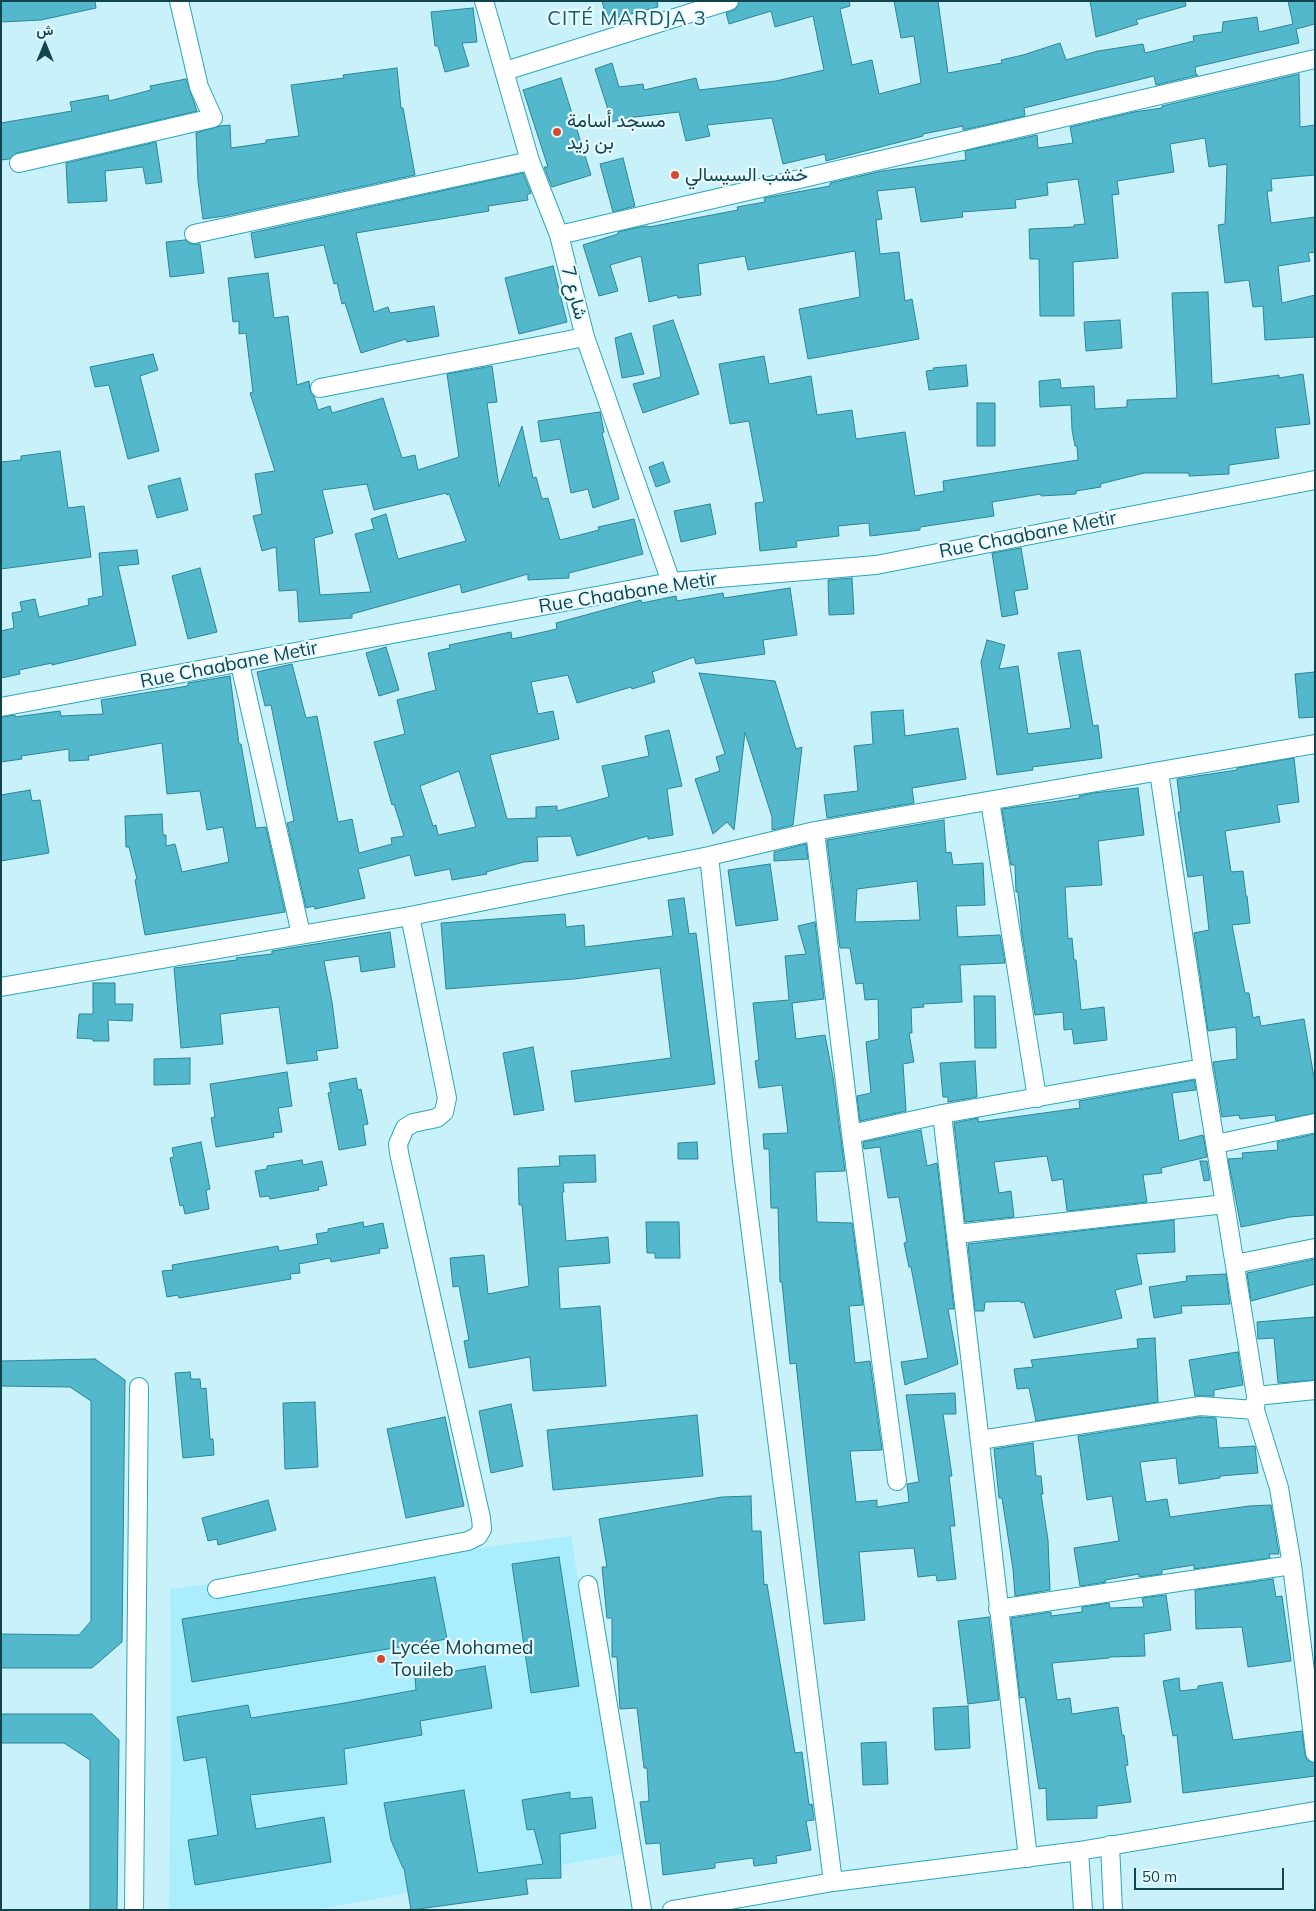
<!DOCTYPE html>
<meta charset="utf-8">
<style>
body{margin:0}
#map{position:relative;width:1316px;height:1911px;overflow:hidden;background:#c9f1fa;font-family:Mulish,Vazirmatn,sans-serif}
canvas{display:block}
.frame{position:absolute;inset:0;border:2px solid #12444e;pointer-events:none}
.north{position:absolute;left:20px;top:20px;width:50px;height:50px;-webkit-text-stroke:4px #e6faff;paint-order:stroke;rotate:0deg;font-size:14px;font-weight:700;line-height:20px;text-align:center;color:#12444e}
.north::after{content:'';display:block;margin:auto;width:18px;height:22px;background:#12444e;clip-path:polygon(50% 0,100% 100%,50% 72%,0 100%)}
.scale{position:absolute;left:1134px;top:1868px;width:150px;height:22px;box-sizing:border-box;border:2px solid #12444e;border-top:0;padding-left:6px;font-size:15px;line-height:18px;white-space:nowrap;color:#12444e;-webkit-text-stroke:4px #e6faff;paint-order:stroke}
</style>
<div id="map">
<canvas width="1316" height="1911"></canvas>
<div class="frame"></div>
<div class="north">ش</div>
<div class="scale">50 m</div>
</div>
<script>
const ctx = document.querySelector('canvas').getContext('2d');
ctx.lineJoin = 'round';
function fill(path, color) { ctx.fillStyle = color; ctx.fill(path, 'evenodd'); }
const shape = rows => new Path2D(rows.map(r => 'M' + r).join(''));
function trace(path, color, width, dash) { ctx.strokeStyle = color; ctx.lineWidth = width; ctx.lineCap = dash ? 'butt' : 'round'; ctx.setLineDash(dash || []); ctx.stroke(path); }
function write(font, color, halo, rows, align = 'center') {
  ctx.font = font + ' Mulish,Vazirmatn,sans-serif'; ctx.lineWidth = 4.5; ctx.setLineDash([]); ctx.textBaseline = 'middle'; ctx.strokeStyle = halo; ctx.fillStyle = color; for (const [text, x, y, turn = 0] of rows) {
    ctx.save(); ctx.translate(x, y); ctx.rotate((+turn || 0) * Math.PI / 180); ctx.textAlign = isNaN(turn) ? turn : align; if (halo) ctx.strokeText(text, 0, 0); ctx.fillText(text, 0, 0); ctx.restore();
  }
}
fill(shape([
 [571,1536,623,1854,314,1910,169,1910,171,1728,170,1589]
]), '#aaeefe');
const building = shape([
 [1,1,95,1,96,8,41,20,1,22,1,1],
 [602,1,657,1,658,7,607,20,602,1],
 [739,1,849,1,850,6,840,9,852,65,872,60,879,94,921,83,914,36,901,38,894,1,938,1,948,73,1002,63,1001,60,1023,55,1060,43,1066,60,1098,51,1143,44,1145,53,1194,41,1193,36,1222,32,1223,22,1257,17,1259,32,1293,24,1288,1,1315,1,1315,24,1296,29,1299,43,1195,67,1196,75,1198,75,1156,85,1154,76,1024,108,1025,116,963,130,963,126,923,134,923,136,826,161,825,154,783,164,772,118,707,125,710,136,686,141,679,112,626,118,612,122,595,69,612,63,619,87,643,84,644,90,696,78,699,90,776,81,824,70,813,16,775,27,771,11,729,24,726,13,736,9,739,1],
 [1090,1,1185,1,1186,6,1136,20,1138,24,1096,37,1090,1],
 [473,8,477,42,462,43,469,66,445,72,438,46,435,46,431,12,473,8],
 [397,68,401,108,403,108,415,175,225,216,203,219,198,181,196,133,220,126,230,125,231,148,266,143,266,140,299,136,291,85,344,78,343,75,397,68],
 [1299,74,1300,127,1315,125,1315,175,1271,179,1272,191,1267,191,1271,223,1315,217,1315,252,1308,253,1310,261,1278,266,1282,303,1315,295,1315,337,1265,340,1263,306,1253,307,1249,280,1225,283,1218,225,1225,224,1227,164,1209,167,1205,138,1170,144,1174,172,1117,181,1119,194,1112,195,1118,258,1073,262,1074,316,1040,316,1039,259,1030,259,1029,229,1074,227,1074,225,1085,224,1078,179,1047,183,1048,195,1015,200,1016,208,962,212,963,217,921,222,915,187,877,191,882,219,876,220,880,254,899,252,905,301,912,299,919,339,808,359,799,309,860,297,855,251,748,270,745,256,698,264,701,295,678,298,677,295,649,302,641,256,610,265,618,291,599,296,583,245,618,234,618,232,640,227,648,226,649,227,738,210,737,207,765,202,764,198,830,186,830,183,882,171,966,160,965,151,1037,135,1038,148,1073,143,1070,127,1134,112,1162,108,1162,106,1299,74],
 [561,78,591,175,552,187,544,167,548,167,523,90,561,78],
 [186,79,197,111,17,153,9,159,1,160,1,123,72,111,70,102,108,95,109,101,151,90,150,86,186,79],
 [156,142,162,182,146,184,143,167,105,171,107,201,68,203,66,163,156,142],
 [623,158,635,206,613,212,600,164,623,158],
 [523,173,531,193,527,195,528,200,488,206,489,211,356,233,374,312,388,307,390,313,434,306,439,336,407,342,406,339,361,353,345,303,342,304,337,283,334,284,324,245,255,258,251,233,523,173],
 [185,240,191,244,200,244,204,273,170,277,166,242,185,240],
 [553,266,567,322,519,334,505,278,553,266],
 [268,273,274,318,288,316,297,385,309,381,310,390,314,396,318,410,330,406,332,413,383,398,402,458,415,455,418,470,459,457,447,374,492,366,497,402,487,403,499,487,522,426,533,478,536,477,542,499,548,498,560,540,599,530,598,527,634,519,643,554,569,573,569,578,528,580,528,574,462,593,460,584,352,614,352,618,299,622,297,590,279,591,276,547,262,551,253,516,262,514,255,474,275,471,250,393,253,392,246,333,239,334,239,321,233,322,228,278,268,273],
 [367,484,374,510,446,493,447,495,449,494,466,541,398,559,386,514,371,519,374,529,355,534,371,592,320,595,314,538,333,533,322,490,367,484],
 [1208,292,1212,384,1279,375,1279,378,1303,374,1310,424,1275,428,1279,458,1229,465,1229,474,1189,476,1189,473,1144,473,1100,484,1101,487,1076,491,1076,494,1041,496,1041,494,992,502,994,516,920,527,920,530,870,536,869,523,838,526,839,536,796,541,797,547,760,551,755,503,764,502,749,421,730,424,719,364,764,356,769,384,811,376,817,415,852,410,856,439,905,432,915,496,944,491,943,481,1078,460,1077,446,1075,446,1072,430,1071,405,1040,407,1039,381,1060,379,1061,388,1094,386,1095,409,1127,407,1127,400,1177,398,1172,293,1208,292],
 [673,320,699,394,643,413,633,384,661,377,653,326,673,320],
 [1120,320,1122,348,1086,351,1084,322,1120,320],
 [631,333,644,374,622,378,615,338,631,333],
 [153,354,158,370,140,376,159,451,128,459,109,385,95,387,90,367,153,354],
 [966,365,968,386,929,390,926,371,934,370,933,368,966,365],
 [977,403,995,403,995,446,977,446,977,403],
 [600,412,604,432,602,433,619,499,593,508,588,489,571,493,560,439,541,442,538,421,600,412],
 [60,451,68,508,84,506,91,557,1,569,1,462,21,460,21,456,60,451],
 [663,462,670,482,656,487,649,467,663,462],
 [180,478,188,510,157,518,148,486,180,478],
 [710,504,716,534,681,542,674,511,710,504],
 [1021,548,1028,589,1014,591,1018,614,1002,617,992,553,1021,548],
 [137,550,139,564,118,566,136,645,52,665,52,663,19,670,20,674,1,678,1,631,14,628,12,613,22,611,20,602,35,599,39,617,89,605,88,599,103,596,99,553,137,550],
 [200,568,217,632,188,639,172,576,200,568],
 [852,578,854,614,829,615,828,580,852,578],
 [790,588,797,635,763,640,765,654,696,664,694,657,652,672,655,682,632,689,631,687,577,703,568,675,531,682,538,714,553,711,559,739,490,755,507,819,536,818,536,807,557,806,557,811,609,797,602,766,649,756,645,736,669,730,682,786,667,789,673,835,648,839,648,836,577,856,571,836,537,837,538,861,524,862,486,872,487,874,452,880,450,869,415,876,410,855,358,869,365,898,315,909,314,906,306,908,287,823,294,821,271,705,265,706,257,672,292,664,306,718,317,716,338,822,352,819,359,853,392,844,391,838,404,836,394,804,392,805,374,742,405,734,397,700,436,690,428,653,450,648,449,645,511,632,512,639,557,629,556,623,641,600,642,603,676,596,677,601,723,593,724,598,790,588],
 [459,771,476,827,438,835,436,825,433,826,420,786,459,771],
 [987,640,1005,645,999,669,1018,666,1028,734,1071,728,1058,653,1080,650,1093,726,1098,725,1102,758,1032,767,1033,770,997,775,981,662,987,640],
 [386,647,399,690,379,696,366,653,386,647],
 [1315,672,1315,717,1299,718,1295,674,1315,672],
 [699,673,775,681,796,749,802,747,793,825,772,830,772,817,745,732,734,830,727,822,713,834,695,779,720,771,716,757,725,754,699,673],
 [230,676,239,744,241,744,256,828,266,827,285,912,145,935,135,880,137,879,129,847,126,847,125,816,162,814,163,835,166,835,166,846,175,844,182,872,229,862,223,827,207,830,200,791,167,794,162,743,88,756,89,760,69,761,69,749,21,756,22,759,1,762,1,717,15,715,15,717,60,711,61,716,103,714,101,700,188,686,188,683,230,676],
 [903,710,905,736,958,728,966,779,912,788,914,803,827,818,824,795,858,791,854,746,873,744,871,712,903,710],
 [1294,758,1299,802,1277,805,1280,822,1225,831,1231,872,1243,871,1246,896,1247,896,1250,923,1232,925,1245,993,1249,993,1253,1018,1259,1016,1261,1026,1304,1019,1315,1083,1315,1113,1276,1121,1275,1115,1240,1119,1239,1115,1222,1117,1213,1062,1237,1059,1236,1027,1208,1031,1194,933,1209,930,1203,875,1188,877,1178,812,1181,812,1177,779,1237,770,1237,768,1294,758],
 [1138,788,1144,835,1098,841,1102,885,1065,887,1068,939,1072,938,1074,960,1076,960,1081,1010,1104,1007,1107,1040,1074,1044,1072,1029,1064,1030,1063,1012,1035,1015,1022,934,1018,892,1016,892,1015,865,1011,865,1002,809,1080,798,1079,796,1093,793,1138,788],
 [30,790,32,801,40,800,49,853,1,861,1,795,30,790],
 [944,820,946,853,951,852,953,865,983,863,985,905,956,906,958,937,1000,935,1005,963,960,965,962,1002,923,1004,924,1007,911,1008,912,1033,909,1033,914,1062,903,1064,906,1111,860,1121,857,1096,871,1093,866,1042,879,1039,878,999,865,1000,863,983,856,984,850,948,840,948,827,840,944,820],
 [917,881,920,920,855,922,857,889,917,881],
 [806,844,808,859,774,861,774,852,806,844],
 [770,864,778,920,736,926,728,870,770,864],
 [684,898,689,934,696,933,715,1084,575,1102,571,1071,671,1058,660,968,574,979,446,989,441,923,565,914,566,927,584,925,585,947,673,936,668,900,684,898],
 [815,922,824,999,792,1003,796,1039,825,1035,833,1077,845,1171,815,1172,817,1222,852,1223,863,1305,849,1306,855,1363,870,1361,882,1450,850,1451,856,1502,877,1500,877,1507,909,1502,907,1484,919,1482,906,1395,955,1393,956,1414,943,1414,952,1476,949,1476,955,1526,950,1526,956,1579,937,1581,936,1575,918,1577,914,1548,859,1552,865,1620,824,1624,796,1363,790,1364,782,1282,780,1282,778,1208,771,1208,769,1149,764,1149,763,1134,788,1133,782,1085,759,1088,755,1061,759,1060,753,1003,789,1000,785,956,806,954,798,926,815,922],
 [390,932,395,967,361,972,359,956,324,961,332,1002,338,1048,316,1051,318,1060,287,1064,279,1007,220,1014,223,1044,181,1048,174,968,237,960,236,958,272,954,272,951,390,932],
 [93,983,115,983,115,1004,133,1004,132,1021,108,1020,109,1041,93,1041,93,1039,77,1038,79,1014,93,1014,93,983],
 [974,996,995,996,996,1048,975,1048,974,996],
 [533,1047,544,1110,514,1115,503,1053,533,1047],
 [190,1058,190,1084,154,1085,154,1059,190,1058],
 [975,1061,977,1097,948,1102,948,1097,943,1097,940,1063,975,1061],
 [287,1072,292,1106,278,1108,282,1132,273,1133,274,1137,216,1147,211,1118,215,1117,210,1084,287,1072],
 [356,1078,358,1090,361,1089,368,1124,363,1125,366,1145,339,1150,328,1093,331,1092,329,1083,356,1078],
 [1194,1080,1196,1090,1172,1093,1179,1141,1203,1135,1207,1157,1161,1168,1162,1173,1143,1175,1147,1202,1067,1211,1063,1179,1052,1181,1047,1156,994,1162,999,1193,1011,1191,1014,1217,965,1222,954,1123,978,1118,978,1122,1080,1108,1079,1101,1194,1080],
 [921,1130,927,1166,937,1163,954,1309,948,1309,958,1364,905,1385,901,1362,928,1358,911,1267,909,1267,904,1243,907,1242,899,1197,888,1198,880,1147,864,1149,863,1142,921,1130],
 [1315,1134,1315,1215,1290,1217,1241,1227,1228,1159,1243,1158,1242,1153,1278,1150,1277,1142,1315,1134],
 [201,1142,210,1189,206,1190,209,1209,185,1214,183,1205,180,1206,170,1158,174,1157,172,1148,201,1142],
 [697,1142,698,1159,678,1159,678,1143,697,1142],
 [595,1155,596,1182,563,1183,564,1192,562,1192,566,1241,608,1237,610,1263,558,1267,560,1309,600,1306,606,1386,533,1391,530,1357,469,1368,464,1341,469,1340,459,1286,453,1287,450,1258,484,1255,488,1294,529,1286,522,1205,519,1205,518,1168,560,1166,559,1156,595,1155],
 [302,1160,303,1165,322,1161,327,1185,318,1187,319,1190,270,1199,269,1196,260,1197,255,1171,267,1169,267,1166,302,1160],
 [1200,1161,1207,1161,1210,1180,1204,1181,1200,1161],
 [1174,1220,1175,1252,1136,1254,1142,1284,1115,1290,1122,1318,1034,1338,1024,1302,1021,1303,1021,1301,985,1302,984,1311,975,1311,968,1244,1174,1220],
 [363,1222,364,1227,383,1223,388,1248,379,1249,380,1253,331,1262,330,1258,299,1264,300,1273,290,1274,291,1279,179,1298,178,1295,167,1297,162,1271,173,1270,172,1265,278,1246,279,1251,318,1244,316,1234,328,1232,328,1229,363,1222],
 [646,1222,679,1222,680,1258,655,1258,655,1253,647,1253,646,1222],
 [1315,1259,1315,1284,1251,1301,1247,1273,1315,1259],
 [1226,1274,1230,1304,1181,1306,1182,1313,1154,1318,1149,1287,1187,1281,1186,1276,1226,1274],
 [1315,1317,1315,1380,1278,1383,1274,1338,1258,1339,1257,1322,1315,1317],
 [1155,1338,1158,1402,1036,1421,1029,1388,1017,1389,1014,1369,1033,1367,1031,1360,1138,1348,1137,1339,1155,1338],
 [1238,1352,1243,1385,1214,1390,1214,1396,1195,1396,1189,1360,1238,1352],
 [95,1359,125,1380,122,1642,92,1668,1,1668,1,1634,79,1635,91,1621,91,1401,70,1387,1,1386,1,1361,95,1359],
 [190,1372,191,1379,200,1379,201,1389,206,1388,210,1439,213,1439,214,1455,183,1458,175,1373,190,1372],
 [315,1402,318,1467,285,1469,283,1403,315,1402],
 [511,1404,523,1466,491,1473,479,1411,511,1404],
 [697,1415,703,1476,553,1490,547,1430,697,1415],
 [445,1417,464,1506,406,1518,387,1429,445,1417],
 [1200,1417,1216,1418,1219,1448,1255,1446,1258,1473,1220,1476,1220,1478,1179,1484,1176,1458,1140,1462,1146,1502,1167,1499,1170,1517,1249,1506,1271,1505,1279,1554,1269,1554,1270,1558,1194,1569,1194,1565,1162,1570,1162,1574,1139,1577,1139,1574,1105,1580,1106,1582,1080,1586,1074,1548,1119,1541,1112,1496,1087,1500,1078,1436,1200,1417],
 [1033,1443,1036,1476,1041,1476,1043,1494,1041,1494,1048,1540,1050,1590,1015,1596,1013,1569,1002,1498,999,1498,994,1449,1033,1443],
 [751,1496,752,1531,761,1531,764,1585,767,1584,795,1753,802,1752,809,1805,812,1804,814,1820,806,1821,811,1850,776,1856,777,1863,754,1866,753,1858,715,1863,715,1868,663,1875,660,1843,646,1844,640,1802,649,1801,647,1768,644,1768,637,1708,620,1709,617,1657,612,1657,612,1618,607,1618,602,1567,607,1567,599,1519,722,1497,751,1496],
 [268,1500,276,1530,218,1545,217,1539,208,1541,202,1518,268,1500],
 [559,1557,579,1686,531,1693,512,1564,559,1557],
 [435,1577,447,1639,192,1682,182,1619,435,1577],
 [1273,1579,1276,1597,1282,1596,1291,1661,1248,1667,1242,1627,1196,1629,1195,1590,1273,1579],
 [1166,1595,1171,1630,1144,1634,1145,1656,1109,1657,1109,1658,1052,1663,1057,1700,1070,1698,1072,1714,1118,1707,1122,1735,1124,1735,1128,1765,1125,1766,1131,1802,1097,1806,1097,1818,1047,1820,1046,1788,1039,1789,1025,1697,1020,1698,1011,1618,1051,1612,1051,1616,1082,1612,1082,1607,1109,1603,1110,1608,1144,1607,1142,1598,1166,1595],
 [989,1617,999,1700,968,1704,958,1621,989,1617],
 [485,1666,492,1708,420,1721,422,1735,344,1749,347,1784,250,1795,256,1829,324,1817,331,1862,195,1885,188,1840,218,1835,206,1757,184,1761,177,1717,248,1705,251,1718,339,1704,416,1690,415,1678,485,1666],
 [1179,1678,1180,1691,1198,1689,1198,1686,1222,1682,1233,1740,1302,1731,1305,1755,1307,1760,1315,1763,1315,1776,1183,1793,1177,1735,1173,1736,1163,1681,1179,1678],
 [968,1706,970,1748,935,1750,933,1708,968,1706],
 [1,1714,92,1714,119,1740,117,1910,90,1910,90,1760,64,1743,1,1743,1,1714],
 [886,1742,888,1784,863,1785,861,1743,886,1742],
 [464,1790,478,1873,543,1864,534,1829,527,1830,522,1800,570,1792,570,1799,592,1797,596,1828,560,1834,561,1878,526,1879,528,1894,411,1910,404,1868,403,1868,391,1840,384,1803,464,1790]
]);
fill(building, '#54b8cd');
trace(building, '#2b8596', 1);
const street = shape([
 [484,1,530,161,559,235,585,337,671,582],
 [505,71,729,1],
 [19,163,213,118,199,87,179,1],
 [194,234,530,161],
 [559,235,1315,59],
 [320,388,585,337],
 [240,664,301,934],
 [1,707,671,582,876,565,1315,480],
 [1159,772,1203,1068,1256,1396,1255,1410,1279,1488,1292,1565,1315,1753],
 [990,801,1037,1098],
 [815,831,851,1134,897,1481],
 [709,856,743,1170,833,1882],
 [1,987,410,916,709,856,815,831,1315,744],
 [942,1114,1028,1858],
 [851,1134,942,1114,1203,1068],
 [1216,1144,1315,1123],
 [957,1234,1225,1204],
 [1235,1264,1315,1248],
 [1256,1396,1315,1390],
 [980,1440,1200,1406,1255,1410],
 [588,1585,642,1910],
 [217,1589,468,1541,478,1536,482,1529,481,1518,399,1153,398,1144,405,1128,413,1123,437,1118,444,1112,447,1098,410,916],
 [998,1609,1292,1565],
 [1110,1845,1113,1910],
 [1079,1851,1083,1910],
 [134,1910,139,1387],
 [672,1910,833,1882,1079,1851,1315,1811]
]);
trace(street, '#2aa6bd', 20);
trace(street, '#fff', 18);
for (const [x, y, r, color] of [
 [557,132,5,"#d64b2e"],
 [675,175,5,"#d64b2e"],
 [381,1659,5,"#d64b2e"]
]) { const dot = new Path2D(); dot.arc(x, y, r, 0, 2 * Math.PI); ctx.fillStyle = color; ctx.fill(dot); trace(dot, '#e6faff', 2); }
write('19px', '#12444e', '#e6faff', [
 ["مسجد أسامة",567,121],
 ["بن زيد",567,143],
 ["خشب السيسالي",685,175],
 ["Lycée Mohamed",391,1648],
 ["Touileb",391,1670]
], 'left');
write('19px', '#12444e', '#e6faff', [
 ["شارع 7",574,293,75],
 ["Rue Chaabane Metir",1028,535,-11],
 ["Rue Chaabane Metir",628,593,-9],
 ["Rue Chaabane Metir",229,665,-11]
]);
ctx.letterSpacing = '1px';
write('20px', '#195865', '#e6faff', [
 ["CITÉ MARDJA 3",627,19]
]);
ctx.letterSpacing = '0px';
</script>
